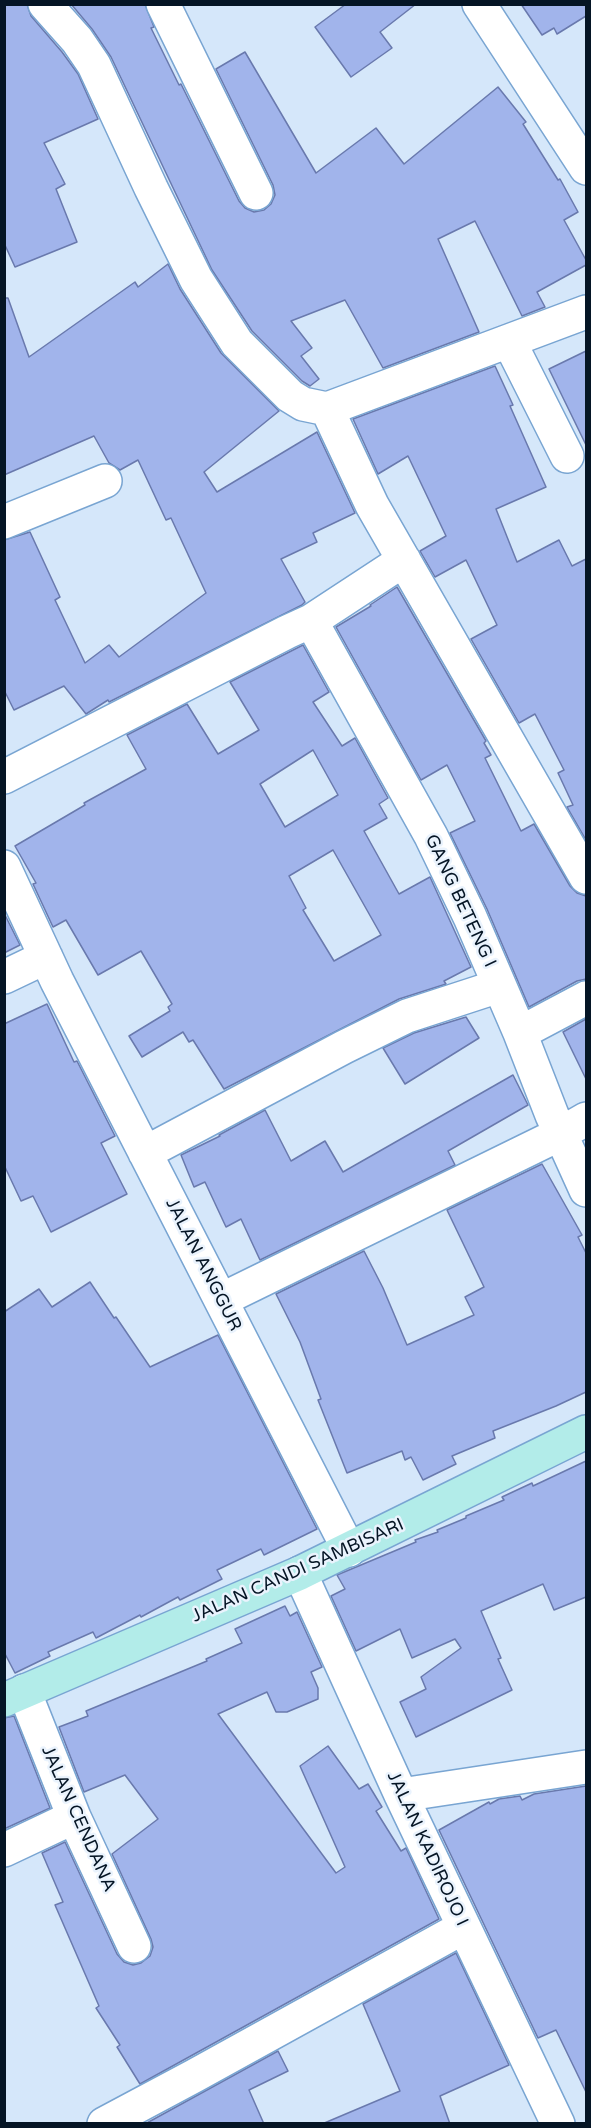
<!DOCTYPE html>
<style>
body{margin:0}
#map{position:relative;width:591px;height:2128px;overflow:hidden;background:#d5e7fa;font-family:"Varela Round",sans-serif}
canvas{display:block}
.frame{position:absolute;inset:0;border:6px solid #051525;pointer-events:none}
</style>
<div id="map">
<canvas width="591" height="2128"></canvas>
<div class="frame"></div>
</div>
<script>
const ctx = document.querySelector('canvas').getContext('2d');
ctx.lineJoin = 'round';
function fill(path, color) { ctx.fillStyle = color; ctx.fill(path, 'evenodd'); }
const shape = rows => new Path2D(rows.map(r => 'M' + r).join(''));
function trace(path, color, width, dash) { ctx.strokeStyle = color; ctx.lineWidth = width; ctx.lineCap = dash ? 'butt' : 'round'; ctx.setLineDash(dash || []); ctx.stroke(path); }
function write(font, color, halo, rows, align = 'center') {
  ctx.font = font + ' "Varela Round",sans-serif'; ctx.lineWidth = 5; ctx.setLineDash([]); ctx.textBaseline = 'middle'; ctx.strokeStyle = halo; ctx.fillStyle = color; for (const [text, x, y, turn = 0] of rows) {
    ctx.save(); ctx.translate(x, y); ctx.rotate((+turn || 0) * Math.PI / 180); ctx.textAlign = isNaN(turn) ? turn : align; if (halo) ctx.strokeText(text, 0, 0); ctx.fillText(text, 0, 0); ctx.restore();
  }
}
const building = shape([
 [4,4,27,4,31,16,62,52,78,74,98,119,44,143,65,184,56,189,77,242,15,267,4,243,4,4],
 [71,4,145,4,154,27,151,28,179,85,181,84,239,201,245,208,254,212,264,210,271,204,275,195,273,185,216,69,245,52,316,173,376,128,404,164,498,87,526,122,523,124,558,180,560,179,578,212,564,220,586,260,586,265,537,292,545,307,522,316,475,221,438,239,479,332,383,368,345,300,291,321,312,348,301,356,319,379,310,386,302,381,252,331,212,270,111,57,92,29,71,4],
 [346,4,416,4,380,32,392,48,351,77,315,27,346,4],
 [521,4,586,4,586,16,557,34,554,28,542,35,521,4],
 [168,264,180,289,221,353,279,411,204,472,217,492,317,432,355,513,313,533,317,542,281,559,305,602,302,605,109,702,108,700,86,714,64,686,14,710,4,690,4,540,30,532,60,597,55,600,85,663,109,645,119,657,206,593,171,518,166,520,138,460,120,470,109,463,94,436,4,475,4,298,8,298,29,357,135,282,138,287,168,264],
 [586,351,586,445,549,369,586,351],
 [495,366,513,405,510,406,546,487,496,509,517,562,559,540,572,566,586,559,586,840,567,807,573,805,558,773,564,770,535,714,519,723,471,639,497,625,466,560,435,577,420,551,446,536,408,456,378,474,353,419,495,366],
 [397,587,486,741,484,743,491,755,485,758,521,831,534,824,570,886,577,893,586,896,586,979,577,981,529,1007,487,909,450,833,475,821,447,765,421,780,336,627,371,606,370,605,397,587],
 [303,645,329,692,313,702,342,746,355,738,388,798,379,804,387,818,364,831,399,894,430,877,471,967,444,981,446,984,399,999,224,1089,193,1040,189,1042,183,1032,142,1057,129,1036,170,1011,168,1007,172,1004,141,951,98,975,66,920,53,927,33,884,36,883,15,846,85,805,84,803,146,769,127,735,187,704,218,754,259,730,230,682,303,645],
 [313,750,338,795,285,827,260,784,313,750],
 [333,850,381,935,334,961,303,910,306,908,289,876,333,850],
 [4,913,20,945,4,953,4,913],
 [47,1004,74,1062,77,1061,115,1136,101,1143,127,1194,51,1232,33,1196,21,1201,4,1165,4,1024,47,1004],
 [466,1017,479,1038,405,1084,383,1048,414,1033,466,1017],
 [586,1019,586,1079,563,1032,586,1019],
 [513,1075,528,1105,448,1151,455,1165,260,1260,241,1219,226,1227,205,1182,194,1187,181,1155,220,1136,219,1135,265,1110,291,1161,325,1141,343,1172,513,1075],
 [542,1164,582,1235,578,1237,586,1253,586,1392,556,1406,493,1431,495,1438,452,1456,456,1464,423,1480,411,1457,405,1460,402,1451,347,1473,318,1400,321,1399,300,1342,276,1294,364,1251,383,1288,407,1345,474,1315,465,1297,484,1287,447,1210,542,1164],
 [90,1282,114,1318,116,1317,150,1367,218,1335,317,1529,264,1555,261,1549,217,1570,222,1579,180,1600,178,1597,141,1617,140,1615,96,1638,93,1632,48,1652,50,1656,15,1673,4,1652,4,1312,39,1289,52,1307,90,1282],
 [586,1461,586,1597,554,1610,543,1584,481,1611,501,1658,498,1659,512,1690,416,1737,400,1702,426,1689,421,1677,461,1648,455,1639,412,1658,400,1629,356,1651,331,1596,345,1589,337,1575,416,1542,415,1540,438,1532,437,1530,466,1518,466,1516,504,1500,502,1497,532,1483,533,1486,586,1461],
 [285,1606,290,1616,297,1612,322,1667,311,1672,318,1688,318,1699,287,1712,276,1712,267,1692,218,1714,336,1873,345,1867,300,1766,328,1746,359,1789,368,1784,382,1807,376,1811,401,1851,406,1848,439,1919,140,2084,117,2047,120,2045,96,2008,99,2006,55,1905,63,1902,42,1853,65,1842,117,1954,124,1962,133,1965,141,1963,150,1956,153,1947,151,1939,112,1854,158,1819,125,1775,84,1792,59,1727,88,1716,86,1711,207,1661,206,1659,242,1643,235,1629,285,1606],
 [14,1716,50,1808,4,1829,4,1718,14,1716],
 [586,1786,586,2092,556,2030,538,2038,439,1830,489,1802,490,1804,499,1799,520,1796,522,1800,534,1794,586,1786],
 [456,1953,509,2065,440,2096,450,2124,322,2124,400,2091,363,2004,456,1953],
 [278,2051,288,2071,249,2090,264,2124,145,2124,278,2051]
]);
fill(building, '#a1b4eb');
trace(building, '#6979ad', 1.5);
const street = shape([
 [45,4,77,40,94,65,151,188,196,279,237,343,290,396,303,404,327,409,586,312],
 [163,4,256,193],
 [479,4,586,168],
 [509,341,567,456],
 [327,409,372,505,586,877],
 [4,522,105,481],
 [311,621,431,836,470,917,520,1033,552,1115,586,1190],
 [4,777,287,632,311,621,404,560],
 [4,867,57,981,349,1550],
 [4,977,46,957],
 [520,1033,586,998],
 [145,1153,344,1047,407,1016,499,986],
 [221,1300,560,1134,586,1119],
 [300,1573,401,1795,558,2124],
 [24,1691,74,1817,134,1946],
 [401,1795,586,1767],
 [4,1850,74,1817],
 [104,2124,194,2076,464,1927]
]);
const secondary = shape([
 [4,1700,300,1573,586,1432]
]);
trace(street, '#79a5d2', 36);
trace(secondary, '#79a5d2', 36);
trace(street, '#fff', 33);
trace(secondary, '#b2ece9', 33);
write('18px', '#051525', '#eaf3fd', [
 ["GANG BETENG I",460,901,65],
 ["JALAN ANGGUR",203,1265,63],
 ["JALAN CANDI SAMBISARI",298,1571,-24],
 ["JALAN CENDANA",78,1819,66],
 ["JALAN KADIROJO I",427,1849,65]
]);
</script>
